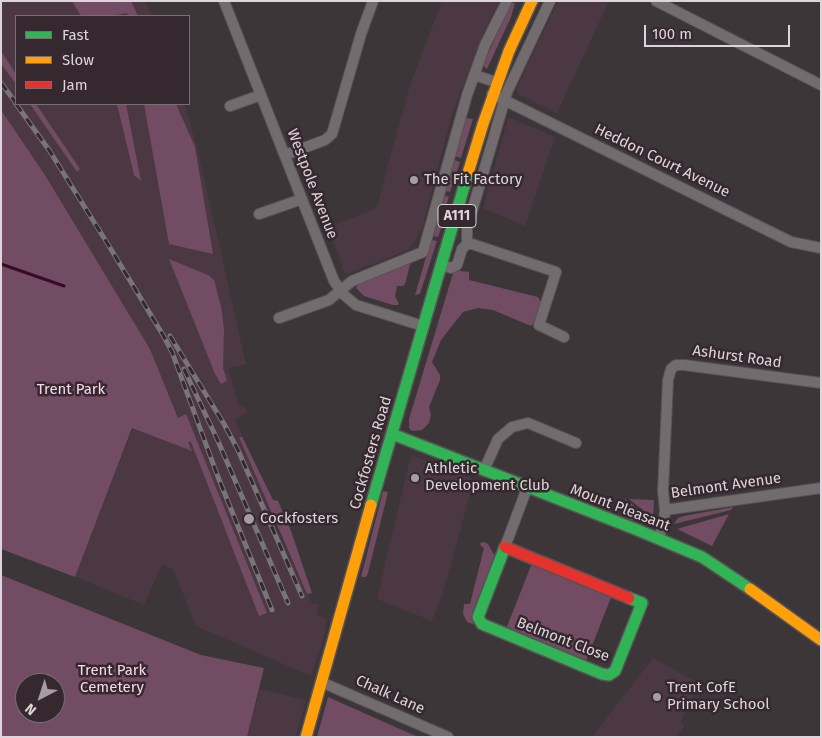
<!DOCTYPE html>
<style>
body{margin:0}
#map{position:relative;width:822px;height:738px;overflow:hidden;background:#3c3639;font-family:"Fira Sans",sans-serif}
canvas{display:block}
.frame{position:absolute;inset:0;border:2px solid #ded5da;pointer-events:none}
.legend{position:absolute;left:15px;top:15px;width:175px;height:90px;box-sizing:border-box;background:#36282f;border:1px solid #796d73;margin:0;padding:6px 9px;list-style:none;font-size:15px;color:#ded5da}
.legend li{display:flex;align-items:center;gap:10px;height:25px}
.legend b{width:25px;border:1px solid #796d73}
.north{position:absolute;left:15px;top:673px;width:50px;height:50px;box-sizing:border-box;background:#36282f;border:1px solid #796d73;border-radius:50%;rotate:220deg;font-size:14px;font-weight:700;line-height:20px;text-align:center;color:#ded5da}
.north::after{content:'';display:block;margin:auto;width:18px;height:22px;background:#a59da2;clip-path:polygon(50% 0,100% 100%,50% 72%,0 100%)}
.scale{position:absolute;left:644px;top:25px;width:146px;height:22px;box-sizing:border-box;border:2px solid #ded5da;border-top:0;padding-left:6px;font-size:15px;line-height:18px;white-space:nowrap;color:#ded5da;-webkit-text-stroke:4px #36282f;paint-order:stroke}
</style>
<div id="map">
<canvas width="822" height="738"></canvas>
<div class="frame"></div>
<ul class="legend">
<li><b style="height:6px;background:#30b455"></b>Fast</li>
<li><b style="height:6px;background:#ff9f0a"></b>Slow</li>
<li><b style="height:6px;background:#e5322d"></b>Jam</li>
</ul>
<div class="north">N</div>
<div class="scale">100 m</div>
</div>
<script>
const ctx = document.querySelector('canvas').getContext('2d');
ctx.lineJoin = 'round';
function fill(path, color) { ctx.fillStyle = color; ctx.fill(path, 'evenodd'); }
const shape = rows => new Path2D(rows.map(r => 'M' + r).join(''));
function trace(path, color, width, dash) { ctx.strokeStyle = color; ctx.lineWidth = width; ctx.lineCap = dash ? 'butt' : 'round'; ctx.setLineDash(dash || []); ctx.stroke(path); }
function write(font, color, halo, rows, align = 'center') {
  ctx.font = font + ' "Fira Sans",sans-serif'; ctx.lineWidth = 5; ctx.setLineDash([]); ctx.textBaseline = 'middle'; ctx.strokeStyle = halo; ctx.fillStyle = color; for (const [text, x, y, turn = 0] of rows) {
    ctx.save(); ctx.translate(x, y); ctx.rotate((+turn || 0) * Math.PI / 180); ctx.textAlign = isNaN(turn) ? turn : align; if (halo) ctx.strokeText(text, 0, 0); ctx.fillText(text, 0, 0); ctx.restore();
  }
}
fill(shape([
 [1,1,145,1,151,13,152,16,16,16,16,104,184,104,197,147,246,364,228,368,239,406,246,408,246,413,235,420,273,500,270,514,312,604,319,604,316,615,327,619,323,640,311,676,196,626,173,569,162,564,144,605,75,577,133,428,191,450,150,349,45,175,1,110],
 [442,1,499,1,482,37,461,91,450,121,423,225,415,241,408,250,398,254,347,274,344,271,328,227,370,211,377,206,410,85],
 [558,1,609,1,557,113,518,94,516,89],
 [511,118,555,137,525,226,483,208,508,119],
 [411,455,474,480,442,596,432,621,377,599],
 [653,658,700,684,685,712,681,722,685,725,677,737,592,737],
 [260,689,306,700,296,737,247,737]
]), '#4b3843');
fill(shape([
 [72,1,131,1,138,16,128,16,127,13,110,16,81,16],
 [513,3,515,3,511,17,487,69,484,67,484,63,510,5],
 [1,51,16,74,16,84,1,64],
 [30,104,36,104,80,169,77,172],
 [117,104,126,104,141,181,134,175],
 [144,104,176,104,195,147,213,254,169,244],
 [1,110,45,175,150,349,178,418,186,414,267,613,259,616,191,442,188,442,192,451,132,428,75,577,1,549],
 [466,118,473,119,461,158,455,156],
 [454,160,460,162,450,192,445,191],
 [444,195,449,197,445,209,445,217,438,237,432,236],
 [431,240,437,241,420,294,415,295],
 [169,259,208,275,214,280,221,306,224,329,223,368,227,381,221,384,215,374],
 [411,261,405,284,403,286,397,286,395,296,399,304,398,305,393,305,364,296,356,288,357,285,362,280],
 [454,270,469,272,469,280,538,297,541,302,537,319,531,326,493,310,478,308,463,312,441,340,432,362,440,375,440,380,429,407,431,415,429,423,422,430,412,431,409,428,409,419],
 [239,437,242,437,273,500,278,501,291,531,312,593,307,594],
 [383,491,388,492,368,573,366,577,361,577],
 [587,497,611,499,610,506,607,509,589,503,587,500],
 [625,499,654,522,642,524,627,518,626,516],
 [629,499,654,500,653,517,653,518],
 [733,507,731,510,674,524,678,518,684,516],
 [729,514,712,546,677,529],
 [484,542,488,544,497,560,477,622,473,624,467,622,463,614,464,604,470,604,484,548,481,546,480,543],
 [532,563,612,595,586,661,506,629],
 [1,575,201,655,264,668,247,737,1,737],
 [25,683,55,683,55,713,25,713],
 [328,697,384,722,418,737,317,737]
]), '#714c62');
trace(shape([
 [1,264,64,286]
]), '#3b092b', 3);
const street = shape([
 [224,1,334,281,344,295,356,305,423,326],
 [656,1,821,85],
 [474,75,496,82],
 [492,94,791,242,821,248],
 [230,106,261,95],
 [285,155,325,140,332,134,361,34,373,1],
 [259,214,302,199],
 [467,244,472,244,556,272,539,325,564,337],
 [442,265,451,268,457,265,462,249,467,244,467,228,507,92,550,1],
 [279,318,329,300,352,281,423,252,467,95,485,45,507,1],
 [484,470,498,439,512,427,528,423,576,443],
 [665,510,663,491,668,380,671,369,676,365,684,365,821,383],
 [658,538,663,527,665,510,821,488],
 [505,547,527,488],
 [321,682,448,737]
]);
const fast = shape([
 [392,434,635,529,702,557,750,589],
 [371,505,468,173],
 [505,547,478,617,482,624,602,674,609,675,615,671,642,603,629,598]
]);
const slow = shape([
 [468,173,483,124,509,51,532,1],
 [750,589,821,640],
 [306,737,371,505]
]);
const jam = shape([
 [505,547,629,598]
]);
trace(street, '#585255', 12);
trace(fast, '#585255', 14);
trace(slow, '#585255', 14);
trace(jam, '#585255', 14);
trace(street, '#726c6f', 10);
trace(fast, '#30b455', 11);
trace(slow, '#ff9f0a', 11);
trace(jam, '#e5322d', 11);
const rail = shape([
 [1,83,16,103],
 [16,104,49,150,109,246,163,335,172,352,218,477,272,610],
 [170,336,224,424,238,450,302,596],
 [184,369,218,441,288,603]
]);
trace(rail, '#797477', 5);
trace(rail, '#36282f', 3, [9]);
for (const [x, y, r, color] of [
 [414,180,5,"#a59da2"],
 [415,478,5,"#a59da2"],
 [249,519,6,"#a59da2"],
 [657,697,5,"#a59da2"]
]) { const dot = new Path2D(); dot.arc(x, y, r, 0, 2 * Math.PI); ctx.fillStyle = color; ctx.fill(dot); trace(dot, '#36282f', 2); }
for (const [x, y, w] of [
 [457,216,38]
]) { const box = new Path2D(); box.roundRect(x - w / 2, y - 11.5, w, 23, 4); ctx.fillStyle = '#36282f'; ctx.fill(box); trace(box, '#ded5da', 1); }
write('bold 14px', '#ded5da', null, [
 ["A111",457,216]
]);
write('15px', '#ded5da', '#36282f', [
 ["Heddon Court Avenue",662,161,26],
 ["Westpole Avenue",312,184,69],
 ["Ashurst Road",737,357,8],
 ["Cockfosters Road",371,453,-74],
 ["Belmont Avenue",726,486,-8],
 ["Mount Pleasant",620,508,21],
 ["Belmont Close",563,640,21],
 ["Chalk Lane",390,695,24]
]);
write('15px', '#ded5da', '#36282f', [
 ["The Fit Factory",424,180],
 ["Athletic",425,469],
 ["Development Club",425,486],
 ["Cockfosters",260,519],
 ["Trent CofE",667,688],
 ["Primary School",667,705]
], 'left');
write('15px', '#fad5e9', '#36282f', [
 ["Trent Park",71,390],
 ["Trent Park",112,671],
 ["Cemetery",112,688]
]);
</script>
